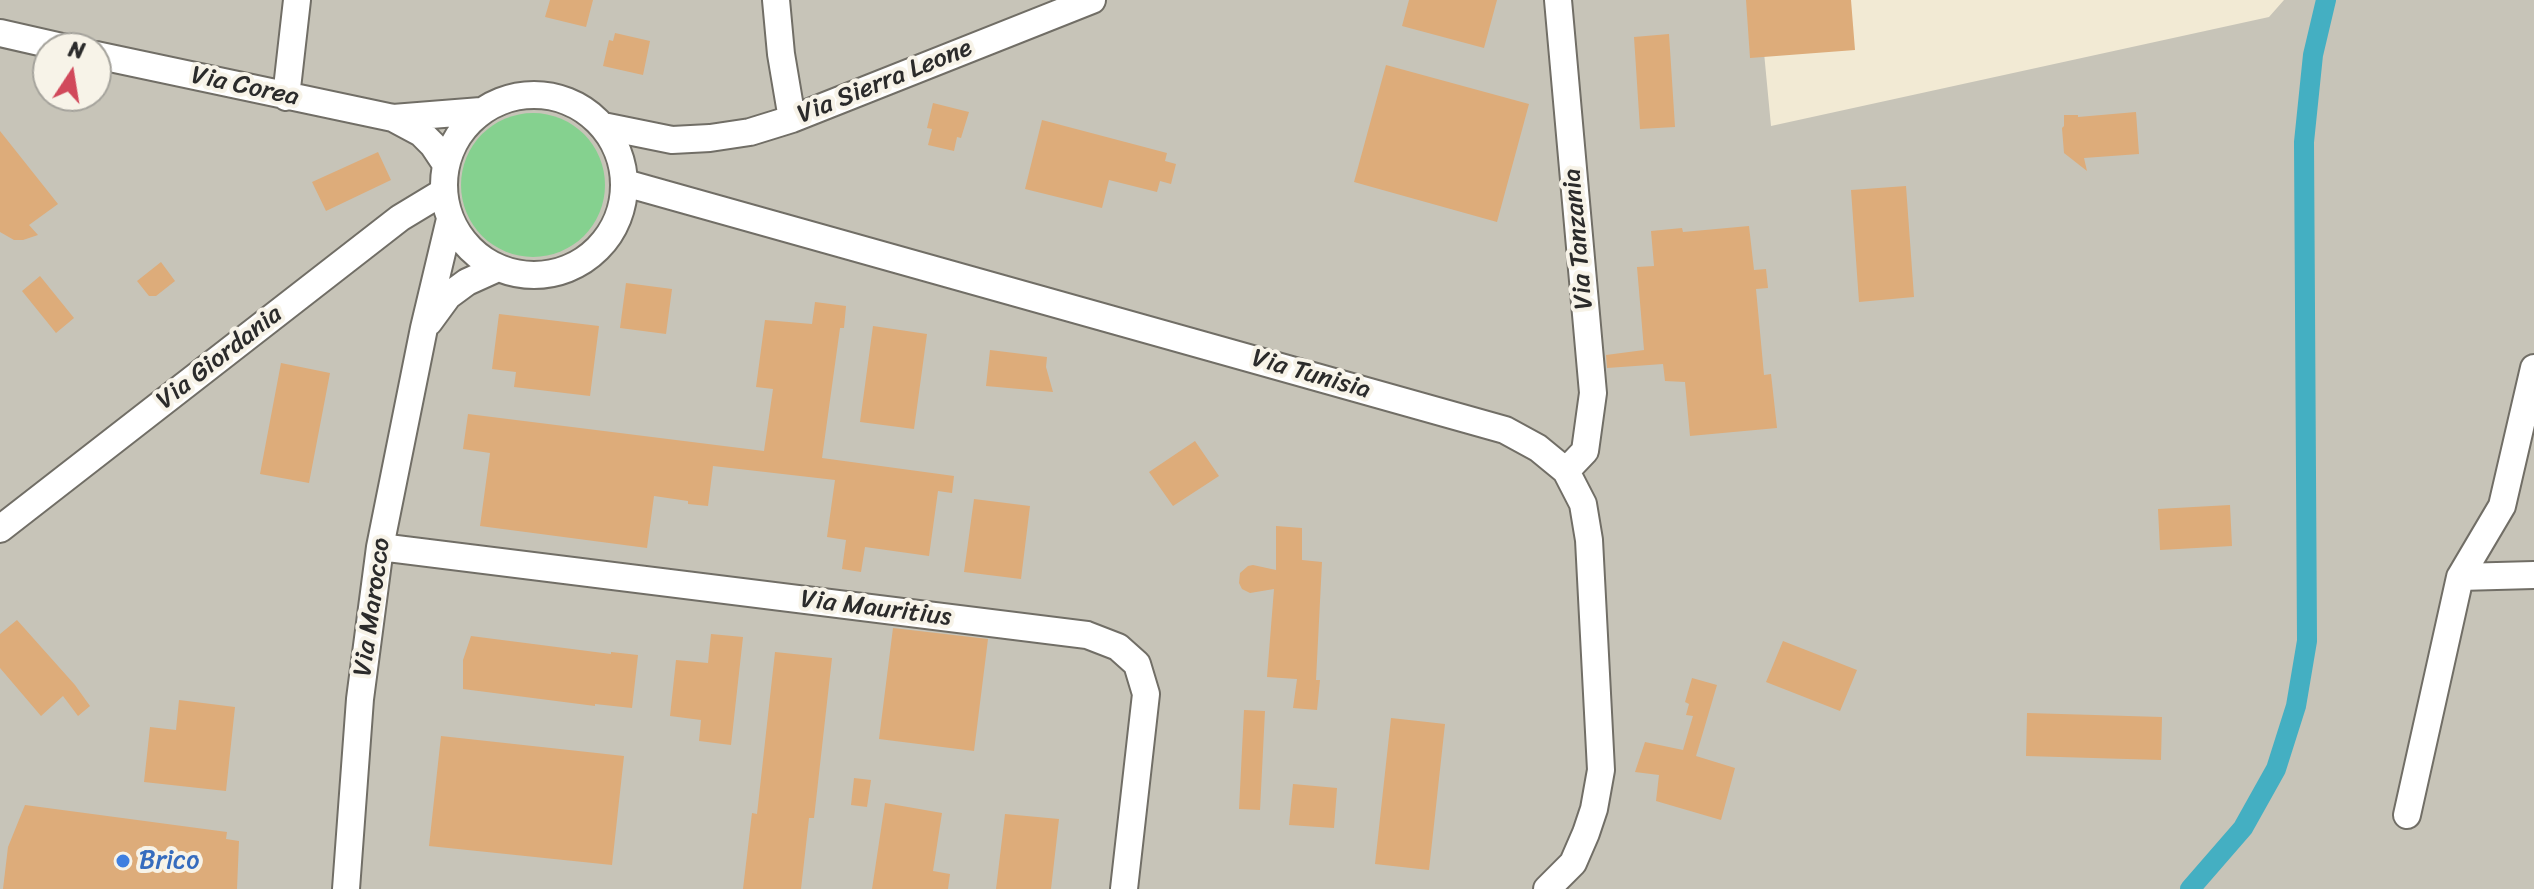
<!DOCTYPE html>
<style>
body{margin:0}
#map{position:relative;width:2534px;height:889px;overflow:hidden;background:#f2ead4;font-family:Sriracha,sans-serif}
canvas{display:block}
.north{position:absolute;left:32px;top:32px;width:80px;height:80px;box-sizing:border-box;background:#f7f3e8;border:2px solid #a5a39c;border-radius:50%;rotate:12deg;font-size:22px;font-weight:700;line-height:32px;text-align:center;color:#2b2b2b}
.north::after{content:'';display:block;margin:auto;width:28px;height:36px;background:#d1495b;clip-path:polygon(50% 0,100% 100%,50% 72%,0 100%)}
</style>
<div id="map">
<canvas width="2534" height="889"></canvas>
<div class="north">N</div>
</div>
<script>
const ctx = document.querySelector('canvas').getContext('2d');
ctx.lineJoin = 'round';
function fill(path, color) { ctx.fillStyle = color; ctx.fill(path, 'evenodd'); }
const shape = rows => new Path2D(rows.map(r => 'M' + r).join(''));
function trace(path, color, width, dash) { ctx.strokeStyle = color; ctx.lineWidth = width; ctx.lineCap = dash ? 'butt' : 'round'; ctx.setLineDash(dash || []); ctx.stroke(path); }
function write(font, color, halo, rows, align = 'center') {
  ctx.font = font + ' Sriracha,sans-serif'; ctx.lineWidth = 8; ctx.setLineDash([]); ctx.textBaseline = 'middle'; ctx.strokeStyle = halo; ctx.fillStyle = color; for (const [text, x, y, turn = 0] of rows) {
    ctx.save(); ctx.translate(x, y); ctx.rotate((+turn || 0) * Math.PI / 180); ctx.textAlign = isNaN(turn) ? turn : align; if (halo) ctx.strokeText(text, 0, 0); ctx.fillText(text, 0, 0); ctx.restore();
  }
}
fill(shape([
 [0,0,1759,0,1771,126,2269,17,2284,0,2534,0,2534,889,0,889],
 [48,48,96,48,96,96,48,96]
]), '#c7c4b8');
fill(shape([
 '461 185a72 72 0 1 1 144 0a72 72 0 1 1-144 0Z'
]), '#85d18f');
trace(shape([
 [2190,889,2243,828,2276,769,2296,706,2307,641,2304,142,2313,55,2326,0]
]), '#44afc2', 20);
fill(shape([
 [550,0,593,0,586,27,545,17],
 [1409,0,1497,0,1484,48,1402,26],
 [1746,0,1851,0,1855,50,1750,58],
 [615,33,650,41,643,75,603,66,609,40,613,41],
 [1669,34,1675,127,1640,129,1634,37],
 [1386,65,1529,104,1497,222,1354,182],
 [933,103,969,112,961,138,957,137,954,151,928,145,932,129,927,128],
 [2136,112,2139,154,2084,158,2087,171,2064,153,2062,128,2064,126,2064,115,2078,115,2078,117],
 [1042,120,1167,153,1165,161,1176,164,1171,184,1160,181,1157,192,1109,180,1102,208,1025,189],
 [0,131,58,204,29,225,38,235,23,240,14,240,0,232],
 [378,152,391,180,326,211,312,182],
 [1906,186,1914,297,1859,302,1851,190],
 [1749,226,1754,270,1766,269,1768,288,1756,289,1764,375,1771,374,1777,428,1690,436,1685,382,1665,381,1663,364,1607,368,1606,355,1644,350,1637,267,1654,266,1651,231,1682,228,1683,232],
 [161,262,175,281,156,296,149,296,137,281],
 [40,276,74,318,56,333,22,291],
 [626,283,672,289,666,334,620,328],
 [815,302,846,306,844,328,840,328,822,458,954,476,952,493,938,491,929,556,865,547,861,572,842,569,846,540,827,537,835,480,713,466,708,506,688,504,688,501,654,496,647,548,480,526,490,453,463,449,468,414,764,451,773,389,756,387,765,320,812,324],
 [499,314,599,326,590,396,514,387,516,372,492,369],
 [873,326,927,334,914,429,860,422],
 [990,350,1047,357,1046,367,1053,392,986,386],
 [281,363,330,373,309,483,260,474],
 [1195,441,1219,476,1173,506,1149,472],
 [974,499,1030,506,1021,579,964,572],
 [2230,505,2232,546,2160,550,2158,509],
 [1276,526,1302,528,1302,560,1322,562,1316,680,1320,680,1317,710,1293,708,1297,679,1267,677,1274,589,1250,593,1242,589,1239,583,1240,573,1248,566,1253,565,1276,570],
 [17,620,75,685,90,706,78,716,63,696,41,716,0,668,0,634],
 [893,628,988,639,974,751,879,739],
 [711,634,743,637,731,745,699,741,701,720,670,716,676,660,708,663],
 [471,636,611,654,611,652,638,655,632,708,595,704,595,706,463,689,463,660],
 [1783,641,1857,670,1840,711,1766,682],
 [775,652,832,658,814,818,809,818,801,889,743,889,752,813,757,814],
 [1692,678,1717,685,1696,756,1735,768,1721,820,1656,801,1659,775,1635,772,1645,742,1683,750,1693,716,1686,715,1689,704,1685,702],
 [179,700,235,707,226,791,144,782,150,727,176,730],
 [1244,710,1265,711,1260,810,1239,809],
 [2027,713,2162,717,2161,760,2026,756],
 [1391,718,1445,724,1429,870,1375,864],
 [441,736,624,756,612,865,429,846],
 [854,778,871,780,867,807,851,805],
 [1293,784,1337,788,1334,828,1289,825],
 [885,803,942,813,933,871,950,874,948,889,872,889],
 [25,805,227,832,226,839,239,841,237,889,3,889,8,847],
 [1005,814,1059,819,1051,889,996,889]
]), '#ddac7a');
const minor = shape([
 [776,0,781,54,792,119],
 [1558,0,1593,393,1585,451,1566,471],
 [0,33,66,48],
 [96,55,393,118,481,111],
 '444 185a90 90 0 1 1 180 0a90 90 0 1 1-180 0Z',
 [286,97,297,0],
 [393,118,421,133,433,145,445,163],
 [603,126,672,140,710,138,750,132,792,119,1092,0],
 [625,183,1505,430,1538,448,1566,471,1583,504,1589,540,1601,770,1594,809,1586,833,1573,863,1547,889],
 [429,322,448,296,467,282,498,268],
 [0,529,400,218,443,192],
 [380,547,1087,635,1118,647,1137,664,1146,694,1124,889],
 [2460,577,2534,575],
 [2407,815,2460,577,2502,506,2534,368],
 [346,889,360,699,380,547,424,328,450,219]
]);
trace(minor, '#716e66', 30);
trace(minor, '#fff', 26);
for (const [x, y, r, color] of [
 [123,861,8,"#3f7fe0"]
]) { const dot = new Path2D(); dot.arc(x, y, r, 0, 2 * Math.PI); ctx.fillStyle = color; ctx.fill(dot); trace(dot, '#f7f3e8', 3); }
write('26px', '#2b2b2b', '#f7f3e8', [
 ["Via Sierra Leone",885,82,-22],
 ["Via Corea",245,87,12],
 ["Via Tanzania",1579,239,-95],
 ["Via Giordania",220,358,-38],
 ["Via Tunisia",1311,375,16],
 ["Via Marocco",373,607,-82],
 ["Via Mauritius",876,609,7]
]);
write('26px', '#366cbe', '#f7f3e8', [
 ["Brico",139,861]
], 'left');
</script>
